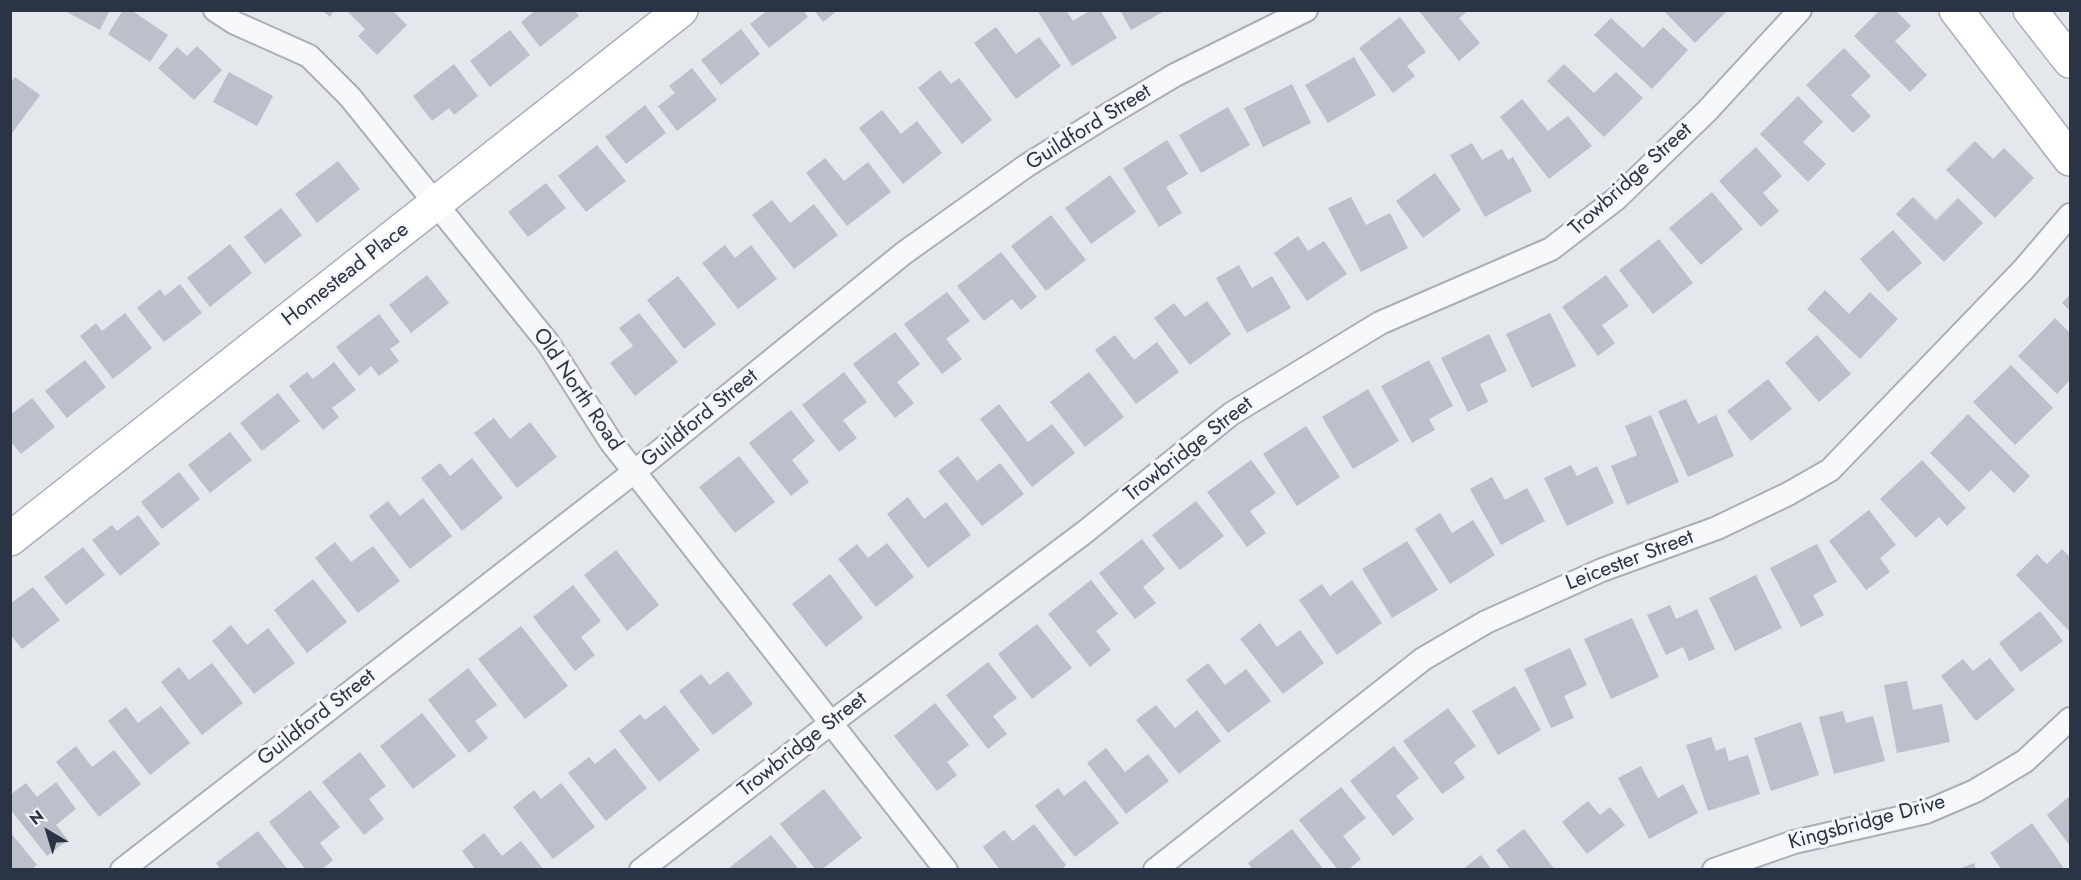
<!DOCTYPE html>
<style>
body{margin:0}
#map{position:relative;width:2081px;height:880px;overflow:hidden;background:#e4e7ec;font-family:Jost,sans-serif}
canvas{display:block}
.frame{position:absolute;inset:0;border:12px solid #2b3445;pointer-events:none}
.north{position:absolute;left:18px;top:802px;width:60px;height:60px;-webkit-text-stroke:4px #f4f6f9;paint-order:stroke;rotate:322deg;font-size:16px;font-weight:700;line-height:24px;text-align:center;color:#2b3445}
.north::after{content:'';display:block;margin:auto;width:21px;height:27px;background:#2b3445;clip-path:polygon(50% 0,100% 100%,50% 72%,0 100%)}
</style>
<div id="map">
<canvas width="2081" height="880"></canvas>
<div class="frame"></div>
<div class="north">N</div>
</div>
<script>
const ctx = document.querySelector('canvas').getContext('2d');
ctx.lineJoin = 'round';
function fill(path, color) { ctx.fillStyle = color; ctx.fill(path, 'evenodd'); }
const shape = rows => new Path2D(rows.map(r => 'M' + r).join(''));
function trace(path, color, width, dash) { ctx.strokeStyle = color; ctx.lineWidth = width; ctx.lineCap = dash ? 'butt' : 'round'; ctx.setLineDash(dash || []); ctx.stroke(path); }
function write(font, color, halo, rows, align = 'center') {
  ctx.font = font + ' Jost,sans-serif'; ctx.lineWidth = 6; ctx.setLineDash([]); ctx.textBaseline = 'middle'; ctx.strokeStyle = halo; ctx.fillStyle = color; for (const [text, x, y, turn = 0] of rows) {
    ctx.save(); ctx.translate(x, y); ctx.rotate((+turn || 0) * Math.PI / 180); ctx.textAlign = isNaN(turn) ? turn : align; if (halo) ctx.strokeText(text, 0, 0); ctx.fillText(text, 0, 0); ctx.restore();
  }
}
fill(shape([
 [63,10,110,10,100,30],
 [123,10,131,10,168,35,150,62,108,34],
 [322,10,334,10,330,17],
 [349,10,392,10,407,25,377,55,358,36,365,29,348,12],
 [536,10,574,10,579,16,540,47,521,22],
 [768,10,803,10,808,17,769,48,750,24],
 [814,10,838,10,823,22],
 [1037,10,1066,10,1073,21,1091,10,1100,10,1117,38,1072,66],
 [1120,10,1166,10,1131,30],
 [1418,10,1469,10,1459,18,1480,43,1459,61],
 [1663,10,1728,10,1695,43],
 [1880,10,1895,10,1911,26,1895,41,1927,75,1910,92,1854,36],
 [1400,17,1426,52,1407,66,1415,76,1393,93,1359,48],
 [1611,18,1643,48,1663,27,1688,50,1652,89,1594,35],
 [996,27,1016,54,1039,37,1061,66,1016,99,974,43],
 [741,29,760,54,721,85,701,60],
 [510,30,530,55,490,87,470,61],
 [197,46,222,70,194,100,158,68,177,47,187,56],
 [1844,48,1871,76,1851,95,1871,116,1853,133,1806,85],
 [1354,57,1376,95,1328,123,1305,85],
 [454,64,478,96,454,115,449,108,432,121,413,96],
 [1564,64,1594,93,1616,72,1643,98,1604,137,1547,81],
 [692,68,717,100,677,131,658,106,675,93,669,86],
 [940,70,951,84,959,78,992,120,962,144,918,88],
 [229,72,273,96,257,126,213,102],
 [15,77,40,95,10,136,10,83],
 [1292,84,1311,123,1263,147,1244,108],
 [1798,96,1823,122,1803,142,1826,164,1808,182,1760,134],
 [1522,99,1548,131,1568,116,1592,146,1549,179,1500,117],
 [645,105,666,133,626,164,605,137],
 [1228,107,1250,145,1201,173,1179,135],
 [882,110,901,134,917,121,942,153,903,184,859,128],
 [1167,140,1188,174,1166,187,1182,213,1159,227,1123,168],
 [1975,141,1993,159,2004,148,2034,178,1995,218,1946,170],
 [1472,143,1482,160,1502,149,1508,160,1513,157,1532,191,1485,217,1450,155],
 [597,145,626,181,586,212,558,176],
 [1756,147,1782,176,1763,193,1779,211,1761,227,1719,181],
 [825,158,844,181,868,162,891,192,847,226,806,173],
 [338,161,360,189,317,223,295,194],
 [1435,173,1461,210,1423,238,1396,201],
 [1110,175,1136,212,1091,244,1065,208],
 [546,183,566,208,528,237,508,212],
 [1712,192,1743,229,1701,265,1669,228],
 [1351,197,1366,225,1390,213,1408,248,1361,272,1328,208],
 [1913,197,1936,220,1958,198,1983,223,1944,262,1896,214],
 [772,200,790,223,814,204,838,235,794,269,752,215],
 [281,208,302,235,265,264,244,237],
 [1051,215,1086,260,1046,291,1011,246],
 [1893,230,1922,263,1888,292,1860,259],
 [1298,236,1308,251,1324,241,1347,274,1307,301,1274,253],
 [1659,239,1693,283,1653,314,1619,270],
 [230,244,252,273,210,307,187,278],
 [725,245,735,258,751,245,777,279,738,309,702,263],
 [1001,252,1037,297,1021,310,1012,299,984,321,957,286],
 [1239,265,1252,288,1272,276,1291,308,1247,333,1216,278],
 [427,275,449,303,411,333,389,305],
 [1606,275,1629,306,1602,325,1615,343,1598,356,1562,307],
 [678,276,716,324,684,349,647,300],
 [180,284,202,313,164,342,137,308,160,289,165,296],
 [1825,290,1849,314,1870,292,1898,319,1860,359,1807,309],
 [947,292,970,321,946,339,962,359,942,374,904,324],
 [2070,294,2070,311,2062,303],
 [1207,301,1231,334,1190,365,1154,318,1174,303,1185,317],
 [125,313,152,348,113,379,80,336,96,323,102,331],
 [639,313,678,362,635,396,610,363,633,346,619,328],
 [1550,313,1576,366,1532,388,1506,334],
 [379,314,400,342,390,349,399,361,379,376,371,366,359,376,336,347],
 [2055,318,2070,333,2070,380,2057,394,2018,356],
 [895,332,920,364,897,382,914,403,895,418,853,364],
 [1489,334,1507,371,1480,384,1488,402,1468,412,1441,358],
 [1115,335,1134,360,1157,342,1179,372,1136,404,1095,350],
 [1817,335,1851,374,1819,402,1785,363],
 [85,360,106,387,67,418,45,391],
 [1429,360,1453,406,1429,419,1435,430,1412,443,1381,386],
 [334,362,356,390,332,408,339,417,323,430,289,386,307,372,313,379],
 [2011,365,2053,408,2015,445,1973,402],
 [844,372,867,402,843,420,857,438,839,452,802,405],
 [1089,372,1124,417,1085,447,1050,402],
 [1768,379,1792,409,1751,441,1727,411],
 [1368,389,1399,441,1353,469,1322,417],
 [278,393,300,421,262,451,240,423],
 [32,398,55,427,21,454,10,441,10,415],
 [1686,399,1698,424,1716,415,1734,456,1688,477,1658,411],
 [999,404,1028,442,1052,424,1075,453,1032,487,980,419],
 [791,410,815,441,792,460,809,482,791,496,749,443],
 [1968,414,2030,476,2014,493,1991,470,1969,492,1930,453],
 [1651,415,1679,482,1627,505,1611,466,1637,455,1625,426],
 [494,418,510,439,530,422,557,457,517,488,474,433],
 [1306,426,1340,477,1297,506,1263,454],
 [230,432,252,460,210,493,188,465],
 [739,456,775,502,735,533,699,487],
 [958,456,977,481,1000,463,1024,494,982,526,938,471],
 [472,458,503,498,462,531,421,478,440,463,450,476],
 [1251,460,1276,493,1250,511,1266,533,1247,547,1207,492],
 [1922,460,1966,508,1947,526,1939,517,1916,538,1880,499],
 [1571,465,1577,476,1597,466,1614,503,1567,526,1544,478],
 [179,472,200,499,162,529,141,502],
 [1492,477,1505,500,1527,488,1545,521,1501,545,1470,489],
 [908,497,924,519,946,502,971,535,928,568,887,514],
 [423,498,452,536,410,569,369,516,388,501,400,516],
 [1196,501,1224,536,1180,570,1152,535],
 [1869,510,1896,545,1880,558,1890,572,1866,590,1829,541],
 [1440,513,1452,533,1473,520,1495,555,1450,584,1415,529],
 [138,515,160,544,120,576,92,540,112,525,117,531],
 [1142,539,1165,569,1143,587,1156,603,1135,619,1099,573],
 [1407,541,1438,590,1392,618,1362,569],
 [335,542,351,562,373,546,400,581,358,613,315,558],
 [887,543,914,577,876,607,838,559,857,544,868,558],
 [1817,544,1837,582,1813,595,1824,615,1801,627,1770,568],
 [83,547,105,575,66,605,44,577],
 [2062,549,2070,557,2070,632,2016,575,2037,554,2047,564],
 [616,550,659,605,627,631,584,575],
 [830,574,863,618,826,647,792,604],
 [1756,575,1782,628,1735,651,1709,598],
 [313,579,347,622,307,653,274,610],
 [1091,580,1118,614,1096,631,1111,650,1090,667,1048,614],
 [1352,580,1382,623,1337,655,1299,600,1322,584,1330,596],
 [573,585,601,621,581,637,595,655,575,671,533,617],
 [33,587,60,620,22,649,10,634,10,604],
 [1670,605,1676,619,1697,609,1715,649,1689,661,1683,647,1666,655,1647,615],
 [2040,611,2063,641,2021,672,1999,643],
 [1632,618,1659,677,1611,699,1584,639],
 [1260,623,1277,647,1300,630,1324,663,1283,694,1240,639],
 [1037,624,1072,668,1032,699,998,654],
 [231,625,247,645,268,628,295,663,254,694,212,641],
 [521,626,568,686,525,719,478,659],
 [1570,648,1587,685,1564,696,1574,718,1551,728,1524,669],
 [1990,658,2015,690,1976,721,1941,676,1963,659,1973,671],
 [988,662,1017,698,993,716,1007,734,988,749,946,695],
 [212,663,243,703,202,735,161,682,179,667,189,680],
 [1208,663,1225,685,1246,669,1271,701,1228,733,1186,680],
 [468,668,497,705,475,721,488,738,469,753,428,700],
 [728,671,753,704,713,735,679,691,701,674,710,685],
 [1907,681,1913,710,1942,704,1950,742,1897,753,1884,685],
 [1515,686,1541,730,1498,755,1472,711],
 [935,703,969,745,947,762,957,775,937,791,894,736],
 [665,705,700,750,659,782,619,731,640,714,645,720],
 [1156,705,1175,728,1197,710,1221,741,1179,774,1136,720],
 [161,706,190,743,150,775,108,721,126,707,138,723],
 [1448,708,1476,746,1454,762,1465,778,1442,794,1403,741],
 [1843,711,1846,723,1873,716,1885,761,1834,774,1819,717],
 [422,713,456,756,413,789,380,746],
 [1801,722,1819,775,1771,791,1754,738],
 [1711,737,1716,751,1725,747,1729,761,1748,755,1760,794,1708,811,1686,745],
 [76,746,92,767,114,750,141,784,99,817,56,762],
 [1394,746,1419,778,1396,796,1414,819,1393,836,1350,781],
 [615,748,647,788,606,821,568,773,589,757,595,764],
 [1106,748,1125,772,1148,754,1169,781,1126,814,1087,763],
 [360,752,386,786,369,799,384,819,364,835,322,782],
 [1641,766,1658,798,1683,784,1698,813,1649,839,1618,778],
 [1085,780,1119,823,1075,857,1035,806,1058,788,1064,796],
 [56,782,76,809,56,825,68,840,47,856,10,809,10,795,26,783,37,797],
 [561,783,595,827,553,859,513,807,534,790,541,799],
 [1341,787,1366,818,1343,836,1361,859,1348,870,1338,870,1299,820],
 [824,789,862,838,821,870,816,870,780,824],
 [310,790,340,827,320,843,333,860,321,870,306,870,269,822],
 [2070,796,2070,846,2047,815],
 [1588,801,1600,815,1610,807,1625,825,1587,854,1562,822],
 [2032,823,2063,867,2060,870,2002,870,1990,853],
 [1034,824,1066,865,1061,870,1000,870,983,847,1004,830,1013,841],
 [1292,829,1324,870,1253,870,1248,863],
 [1524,829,1555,870,1511,870,1496,850],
 [258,831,288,870,221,870,216,863],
 [10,832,37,865,31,870,10,870],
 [484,833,502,856,521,841,544,870,476,870,462,851],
 [771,835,797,867,794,870,730,870,729,868],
 [1481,855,1492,870,1462,870],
 [1974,863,1976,870,1959,870,1959,869]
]), '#bbc0ca');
const street = shape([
 [215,10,235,23,309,56,350,97,548,343,611,442,946,870],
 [122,870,634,472,904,253,1026,166,1106,116,1175,75,1306,10],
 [641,870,831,723,1085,532,1231,414,1380,323,1551,249,1616,199,1707,111,1800,10],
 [1155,870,1423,659,1486,622,1602,570,1717,528,1788,494,1830,470,2023,270,2070,215],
 [1714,870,1794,842,1926,812,1975,791,2025,761,2070,719]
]);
const secondary = shape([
 [1956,10,2070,159],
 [2030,10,2070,61],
 [10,539,681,10]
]);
trace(street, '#a9aeb7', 26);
trace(secondary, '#a9aeb7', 36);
trace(street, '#f7f8fa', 22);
trace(secondary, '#fff', 33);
write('21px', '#2b3445', '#f4f6f9', [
 ["Guildford Street",1089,128,-32],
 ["Trowbridge Street",1631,180,-42],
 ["Homestead Place",346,275,-38],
 ["Old North Road",577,390,56],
 ["Guildford Street",700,419,-39],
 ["Trowbridge Street",1189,450,-38],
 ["Leicester Street",1630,561,-21],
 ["Guildford Street",317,718,-38],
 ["Trowbridge Street",803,745,-38],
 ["Kingsbridge Drive",1867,823,-15]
]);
</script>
